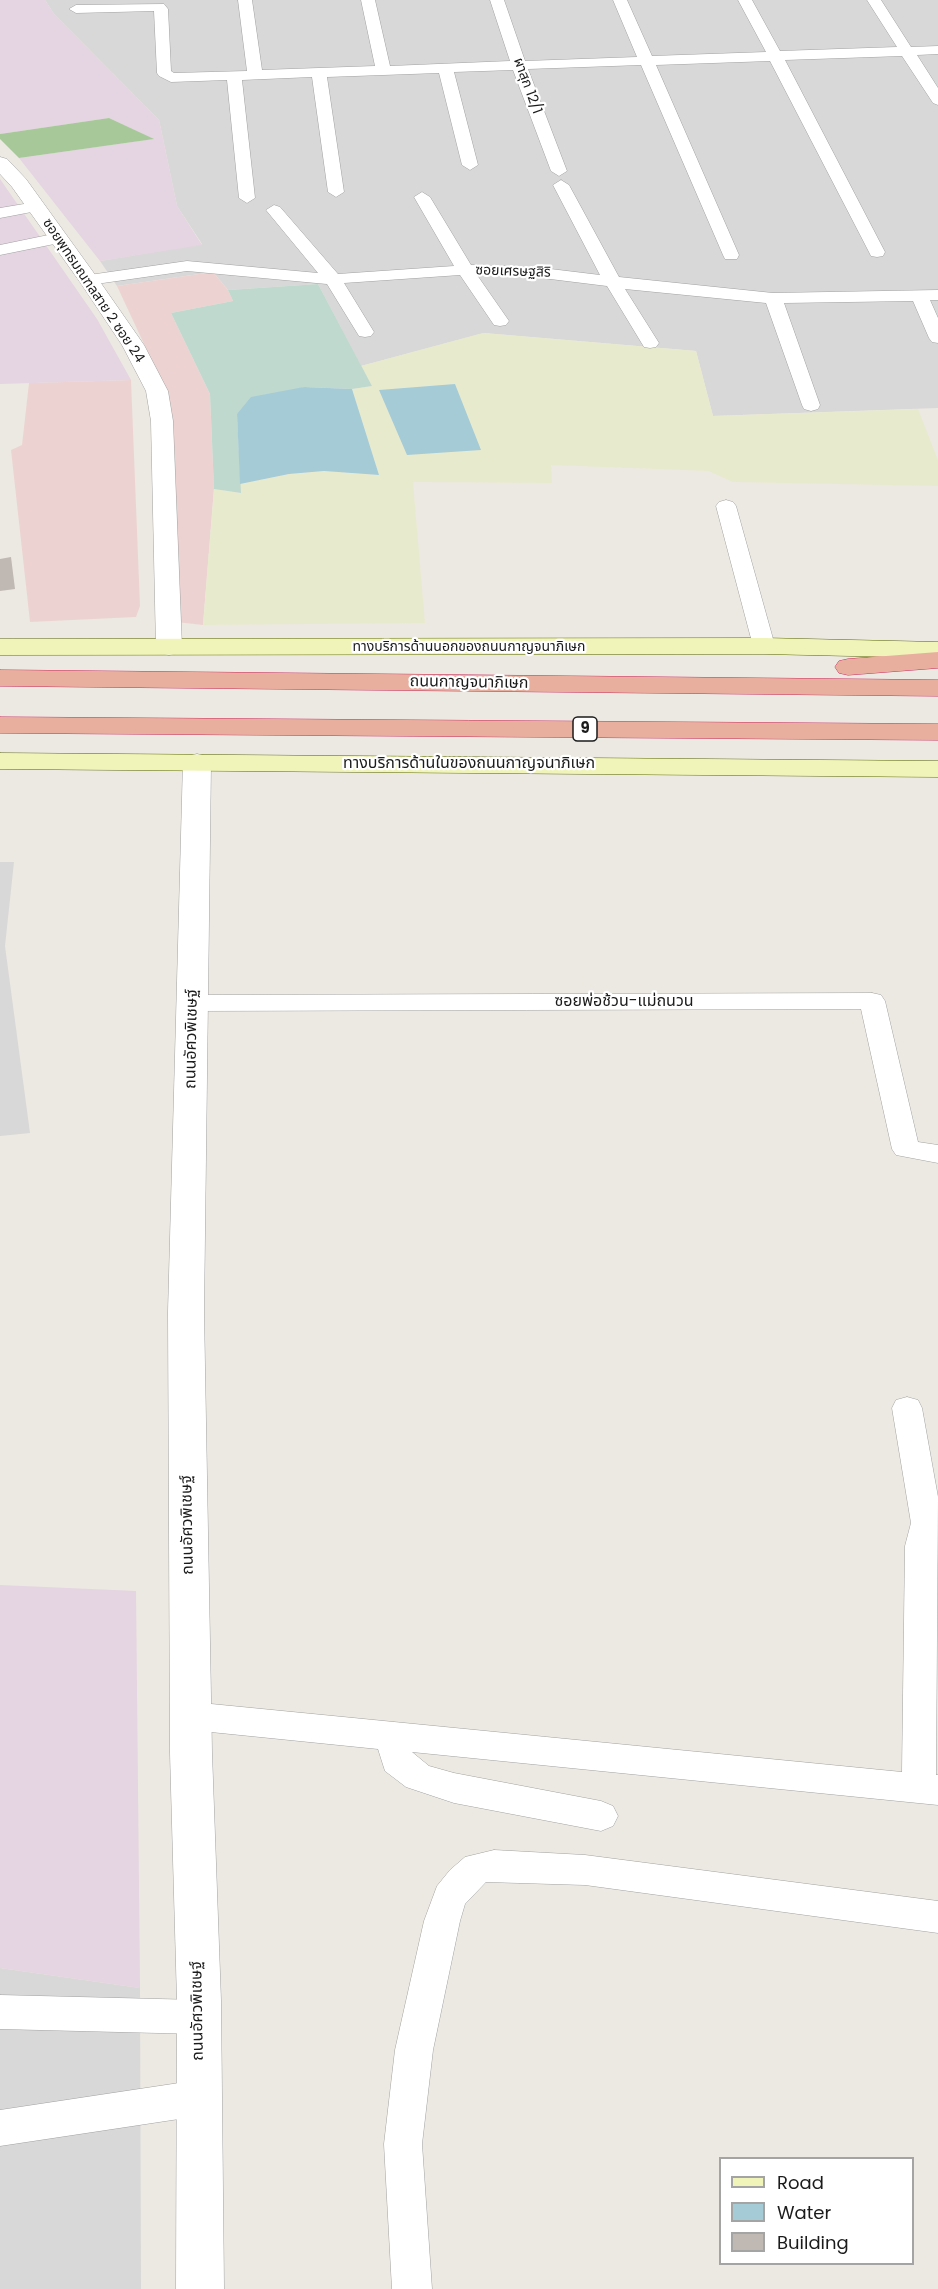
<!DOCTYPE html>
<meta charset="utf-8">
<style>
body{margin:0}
#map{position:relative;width:938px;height:2289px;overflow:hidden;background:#ece9e2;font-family:Poppins,sans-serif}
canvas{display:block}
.legend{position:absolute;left:719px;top:2157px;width:195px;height:108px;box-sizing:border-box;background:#fff;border:2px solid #a4a4a4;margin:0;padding:8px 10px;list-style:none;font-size:18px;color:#1b1b1b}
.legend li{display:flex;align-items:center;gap:12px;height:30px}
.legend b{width:30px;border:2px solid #a4a4a4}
</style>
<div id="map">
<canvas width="938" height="2289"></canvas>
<ul class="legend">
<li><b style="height:8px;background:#f0f4b8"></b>Road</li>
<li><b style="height:16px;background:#a5cbd7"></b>Water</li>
<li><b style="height:16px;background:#c0b8b2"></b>Building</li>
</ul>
</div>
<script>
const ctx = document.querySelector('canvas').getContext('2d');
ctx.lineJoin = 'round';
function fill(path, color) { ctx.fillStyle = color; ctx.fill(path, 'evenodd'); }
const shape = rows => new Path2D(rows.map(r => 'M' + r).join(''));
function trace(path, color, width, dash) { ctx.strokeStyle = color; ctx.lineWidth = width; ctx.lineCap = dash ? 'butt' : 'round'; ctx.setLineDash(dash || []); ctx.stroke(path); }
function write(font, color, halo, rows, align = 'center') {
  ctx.font = font + ' Poppins,"Noto Sans Thai",sans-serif'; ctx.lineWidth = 4.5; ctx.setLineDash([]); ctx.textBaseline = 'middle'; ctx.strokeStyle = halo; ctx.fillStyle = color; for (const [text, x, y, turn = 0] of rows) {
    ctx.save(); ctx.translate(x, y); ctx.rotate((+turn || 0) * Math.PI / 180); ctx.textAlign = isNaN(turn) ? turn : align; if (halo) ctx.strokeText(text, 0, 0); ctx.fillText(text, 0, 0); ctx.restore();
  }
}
fill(shape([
 [45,0,938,0,938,408,713,416,696,351,484,333,361,366,318,284,228,290,213,272,117,286,100,261,202,244,177,206,159,120,54,14],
 [0,862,14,862,5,946,30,1133,0,1136],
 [0,1968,140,1988,141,2289,0,2289]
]), '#d9d8d8');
fill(shape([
 [213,272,228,290,233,301,171,313,210,394,214,489,203,625,176,622,171,410,151,359,117,286],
 [131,380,140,606,136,617,30,622,11,450,22,445,29,383]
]), '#ecd3d2');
fill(shape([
 [0,0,45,0,54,14,159,120,177,206,202,245,100,261,19,158,153,139,109,118,0,134],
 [0,179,97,319,131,380,0,384],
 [0,1585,136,1591,140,1988,0,1968]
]), '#e5d4e1');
fill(shape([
 [483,333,696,351,713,416,918,409,938,460,938,486,733,482,708,471,551,465,552,483,413,482,425,623,203,625,214,489,240,493,240,484,289,474,325,471,379,475,352,389,372,386,361,366]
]), '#e8eace');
fill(shape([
 [109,118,154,139,19,158,0,139,0,134]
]), '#a7c999');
fill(shape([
 [318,284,372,386,352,389,304,387,237,414,241,493,214,489,210,394,171,313,233,301,228,290]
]), '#c0d9ce');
fill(shape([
 [455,384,481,450,407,455,379,390],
 [304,387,352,389,379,475,324,471,289,474,240,484,237,414,251,397]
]), '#a5cbd7');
fill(shape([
 [11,557,15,589,0,591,0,559]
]), '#c0b8b2');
const minor = shape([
 [238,0,252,0,262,70,375,66,361,0,375,0,390,66,510,61,490,0,504,0,525,61,637,57,613,0,627,0,652,56,766,52,738,0,752,0,780,51,897,47,867,0,881,0,911,47,938,46,938,54,917,55,938,88,938,105,933,103,902,56,785,60,885,252,883,256,877,257,871,256,869,252,770,61,656,65,739,255,737,259,725,259,723,255,641,65,528,69,567,171,559,176,551,171,513,70,454,72,478,165,470,170,462,165,439,73,327,77,344,192,336,197,328,192,312,77,242,80,255,198,247,203,239,198,227,80,171,82,159,76,157,73,154,11,76,13,69,9,76,5,164,4,168,9,171,71,174,73,247,71,238,0],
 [561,180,569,185,619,277,773,293,938,290,938,300,930,300,938,318,938,343,932,342,929,338,913,301,784,303,820,405,818,409,811,411,804,409,802,405,766,303,625,289,659,343,656,347,650,348,644,347,607,286,534,277,477,275,509,321,506,325,500,326,494,325,460,275,344,283,374,332,371,336,365,337,359,336,327,284,187,271,89,285,83,284,80,280,83,276,89,275,187,261,318,273,266,210,274,205,280,207,338,274,454,266,414,197,422,192,430,197,471,265,534,267,600,275,553,185,561,180],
 [36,202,44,207,42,210,0,218,0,208,36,202],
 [58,233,66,238,64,242,0,255,0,245,58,233],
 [726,500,733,502,736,506,775,646,772,651,764,652,756,651,753,646,716,506,719,502,726,500],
 [872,993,881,995,885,1001,918,1142,938,1145,938,1163,896,1155,892,1149,861,1009,192,1011,183,1009,179,1003,183,997,192,995,872,993],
 [907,1397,918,1400,922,1408,938,1497,936,1775,938,1775,938,1805,412,1752,429,1766,454,1773,601,1801,613,1806,618,1816,613,1826,601,1831,454,1803,406,1787,385,1771,378,1749,191,1730,179,1726,174,1716,179,1706,191,1702,902,1772,905,1546,911,1523,892,1408,896,1400,907,1397],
 [494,1850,585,1855,938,1901,938,1933,585,1885,486,1882,465,1904,460,1921,433,2050,422,2144,432,2289,392,2289,384,2144,395,2050,424,1921,437,1886,450,1870,465,1857,494,1850],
 [0,1995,198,2000,211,2005,216,2017,211,2029,198,2034,0,2029,0,1995],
 [199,2080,212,2085,218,2098,212,2111,199,2116,0,2146,0,2110,199,2080]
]);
const tertiary = shape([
 [0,157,7,159,26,179,96,276,144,345,168,391,173,421,182,647,178,653,169,655,160,653,156,647,151,421,146,391,122,345,80,282,12,187,0,174,0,157],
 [197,754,207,756,211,762,204,1312,212,1753,221,2001,224,2289,176,2289,177,2001,170,1753,168,1312,183,762,187,756,197,754]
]);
const secondary = shape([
 [764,638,938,642,938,658,764,654,0,655,0,639,764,638],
 [0,753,938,761,938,777,0,769,0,753]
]);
const trunk = shape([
 [938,652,938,668,848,675,839,673,835,667,839,661,848,659,938,652],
 [0,670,938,680,938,696,0,686,0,670],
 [0,717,938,724,938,740,0,733,0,717]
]);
trace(minor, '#a2a2a2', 1);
trace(tertiary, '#a2a2a2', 1);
trace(secondary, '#5d680d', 1);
trace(trunk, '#c83162', 1);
fill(minor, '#fff');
fill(tertiary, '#fff');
fill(secondary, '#f0f4b8');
fill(trunk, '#e9af9e');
write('14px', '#1b1b1b', '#fff', [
 ["ผาสุก 12/1",527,86,70],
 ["ซอยเศรษฐสิริ",513,272,2],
 ["ซอยพุทธมณฑลสาย 2 ซอย 24",93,291,56],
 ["ทางบริการด้านนอกของถนนกาญจนาภิเษก",469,647]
]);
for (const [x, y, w] of [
 [585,729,24]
]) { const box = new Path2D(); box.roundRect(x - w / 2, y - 12, w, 24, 4.5); ctx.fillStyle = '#fff'; ctx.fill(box); trace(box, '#1b1b1b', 1.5); }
write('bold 15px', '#1b1b1b', null, [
 ["9",585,729]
]);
write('16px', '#1b1b1b', '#fff', [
 ["ถนนกาญจนาภิเษก",469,683,1],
 ["ทางบริการด้านในของถนนกาญจนาภิเษก",469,764],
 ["ซอยพ่อช้วน-แม่ถนวน",624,1002],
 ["ถนนอัศวพิเชษฐ์",192,1039,-89],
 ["ถนนอัศวพิเชษฐ์",188,1525,-91],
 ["ถนนอัศวพิเชษฐ์",198,2011,-91]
]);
</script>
